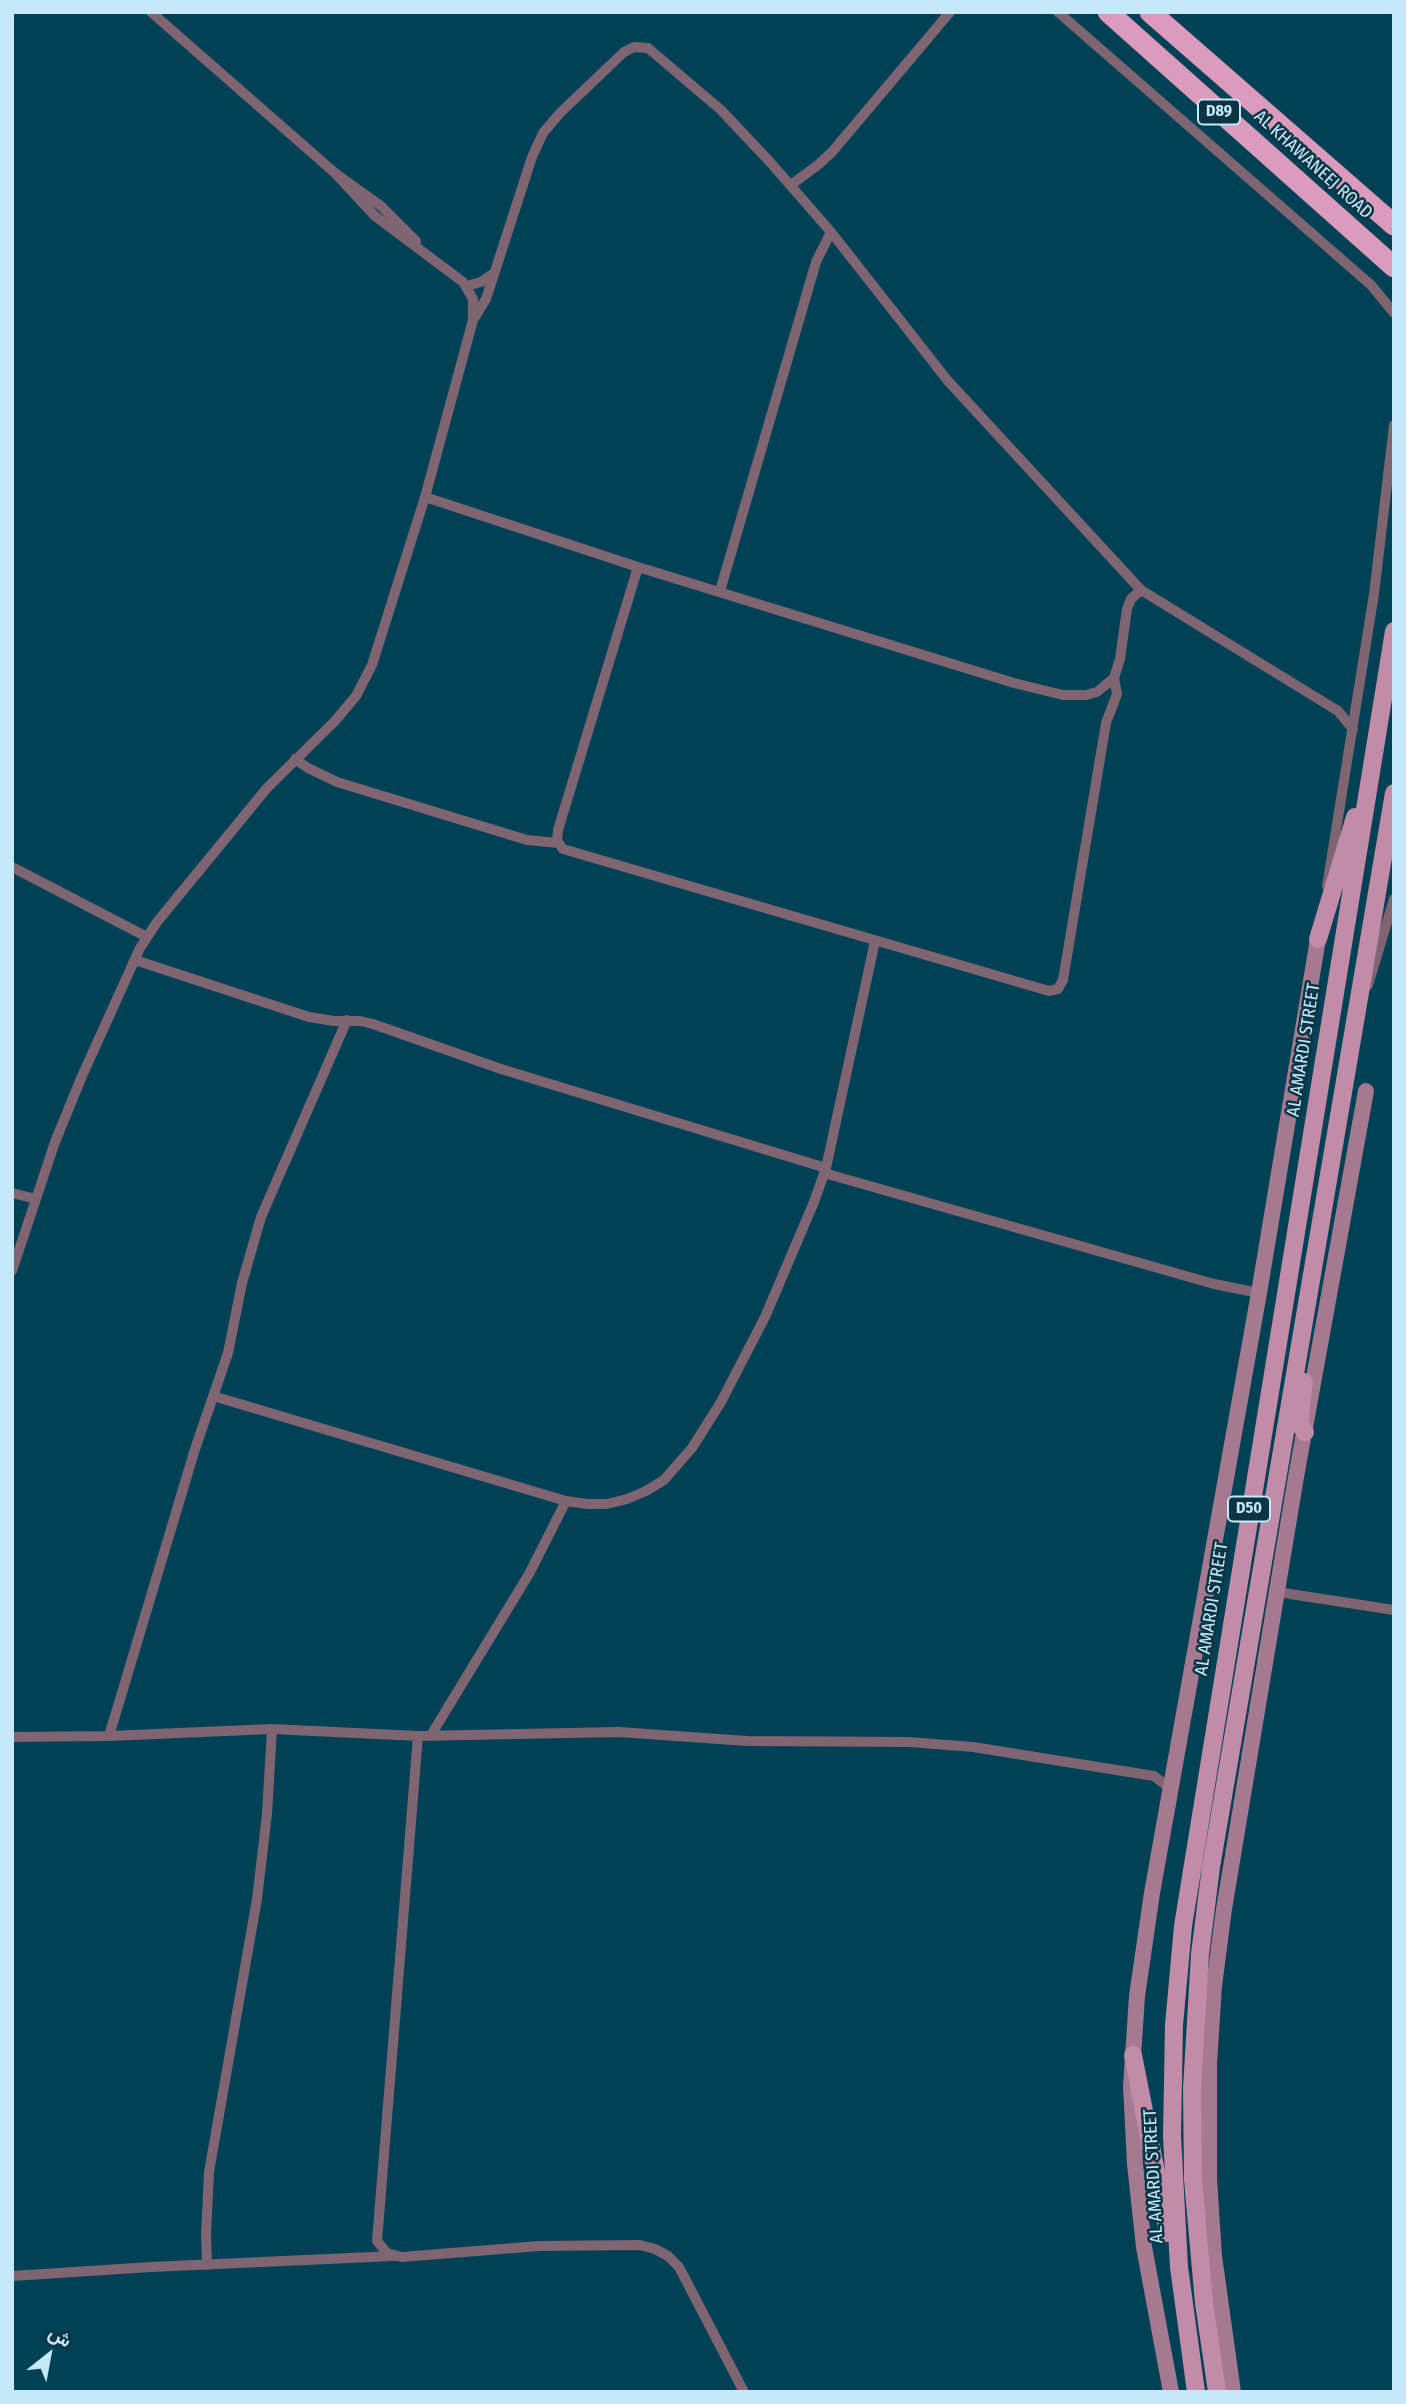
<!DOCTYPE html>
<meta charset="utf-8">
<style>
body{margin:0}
#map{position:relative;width:1406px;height:2404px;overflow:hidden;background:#004155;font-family:"Fira Sans Condensed",Vazirmatn,sans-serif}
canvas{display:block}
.frame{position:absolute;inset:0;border:14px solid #c6e9f9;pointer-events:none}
.north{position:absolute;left:14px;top:2320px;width:70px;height:70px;-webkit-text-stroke:5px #0c3544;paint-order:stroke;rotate:31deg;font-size:19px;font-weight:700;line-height:28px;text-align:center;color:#c6e9f9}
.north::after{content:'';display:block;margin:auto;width:24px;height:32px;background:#c6e9f9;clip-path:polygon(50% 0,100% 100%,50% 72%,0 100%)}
</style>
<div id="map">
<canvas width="1406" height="2404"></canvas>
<div class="frame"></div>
<div class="north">ش</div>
</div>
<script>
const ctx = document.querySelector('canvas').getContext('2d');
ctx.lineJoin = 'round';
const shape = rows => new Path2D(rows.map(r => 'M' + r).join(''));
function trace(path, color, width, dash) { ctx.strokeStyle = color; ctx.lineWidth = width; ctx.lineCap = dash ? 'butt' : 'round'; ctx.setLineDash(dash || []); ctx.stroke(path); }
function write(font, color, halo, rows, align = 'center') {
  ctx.font = font + ' "Fira Sans Condensed",sans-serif'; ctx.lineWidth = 5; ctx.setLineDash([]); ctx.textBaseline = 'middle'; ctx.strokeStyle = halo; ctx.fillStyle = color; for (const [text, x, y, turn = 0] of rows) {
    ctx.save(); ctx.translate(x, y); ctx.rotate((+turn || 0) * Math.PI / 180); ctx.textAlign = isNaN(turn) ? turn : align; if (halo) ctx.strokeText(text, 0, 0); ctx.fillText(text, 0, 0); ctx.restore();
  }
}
trace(shape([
 [151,12,335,173,381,206,416,241],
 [1058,12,1371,285,1394,313],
 [791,185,819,164,832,152,950,12],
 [467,286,481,282,493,274],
 [473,320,486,299,532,157,543,133,560,113,624,52,634,47,648,48,721,110,770,162,831,232,948,381,1141,590,1338,711,1353,729],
 [425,497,638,567,1014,683,1063,695,1086,695,1097,692,1114,678,1120,659,1127,609,1131,599,1141,590],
 [638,567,558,830,557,841,563,849,1049,991,1058,989,1063,980,1106,723,1117,694,1114,678],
 [720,591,816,262,831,232],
 [295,759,308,768,337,782,527,840,558,843],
 [12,867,147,937],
 [1327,886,1374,594,1394,425],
 [135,960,309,1017,334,1021,360,1021,373,1024,501,1069,826,1168],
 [1368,985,1394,899],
 [824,1173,1214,1284,1259,1293],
 [12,1193,36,1199],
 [12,1271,55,1142,82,1076,140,948,157,922,267,788,335,721,356,696,372,665,425,497,473,320,473,299,463,282,375,216,335,173],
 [213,1396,566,1501,587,1504,607,1504,627,1499,646,1491,664,1480,692,1448,721,1402,765,1317,814,1202,826,1168,875,941],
 [1277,1592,1394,1610],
 [431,1735,529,1574,566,1501],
 [109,1736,195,1449,228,1353,242,1283,261,1217,347,1020],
 [418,1736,377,2241,387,2253,402,2257,539,2246,640,2245,655,2249,668,2256,679,2267,744,2392],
 [12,1737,109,1736,272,1729,418,1736,619,1732,747,1741,909,1742,973,1747,1154,1776,1172,1790],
 [207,2265,206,2234,209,2172,257,1899,267,1814,272,1729],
 [12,2276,151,2267,394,2256]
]), '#7f6472', 10);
trace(shape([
 [1171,2392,1144,2247,1135,2164,1131,2086,1137,1996,1152,1893,1259,1293,1318,939],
 [1233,2392,1214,2256,1209,2179,1209,2063,1214,1986,1224,1909,1296,1477,1366,1091]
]), '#a57a91', 16);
trace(shape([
 [1318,939,1355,817],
 [1304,1382,1299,1423,1305,1432],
 [1133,2055,1168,2233],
 [1196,2392,1179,2267,1172,2136,1174,2025,1183,1926,1394,631],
 [1217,2392,1204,2303,1193,2180,1192,2088,1200,1954,1211,1867,1394,793]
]), '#c28ba8', 18);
trace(shape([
 [1108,12,1394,267],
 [1150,12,1394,225]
]), '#dc9abd', 21);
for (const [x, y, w] of [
 [1219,112,42],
 [1249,1509,42]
]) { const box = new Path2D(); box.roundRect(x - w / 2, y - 12.5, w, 25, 5); ctx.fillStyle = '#0c3544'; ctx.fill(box); trace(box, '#c6e9f9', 2); }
write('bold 16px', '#c6e9f9', null, [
 ["D89",1219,112],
 ["D50",1249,1509]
]);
write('18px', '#c6e9f9', '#0c3544', [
 ["AL KHAWANEEJ ROAD",1313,165,42],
 ["AL AMARDI STREET",1304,1050,-81],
 ["AL AMARDI STREET",1212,1609,-81],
 ["AL AMARDI STREET",1154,2176,-93]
]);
</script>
